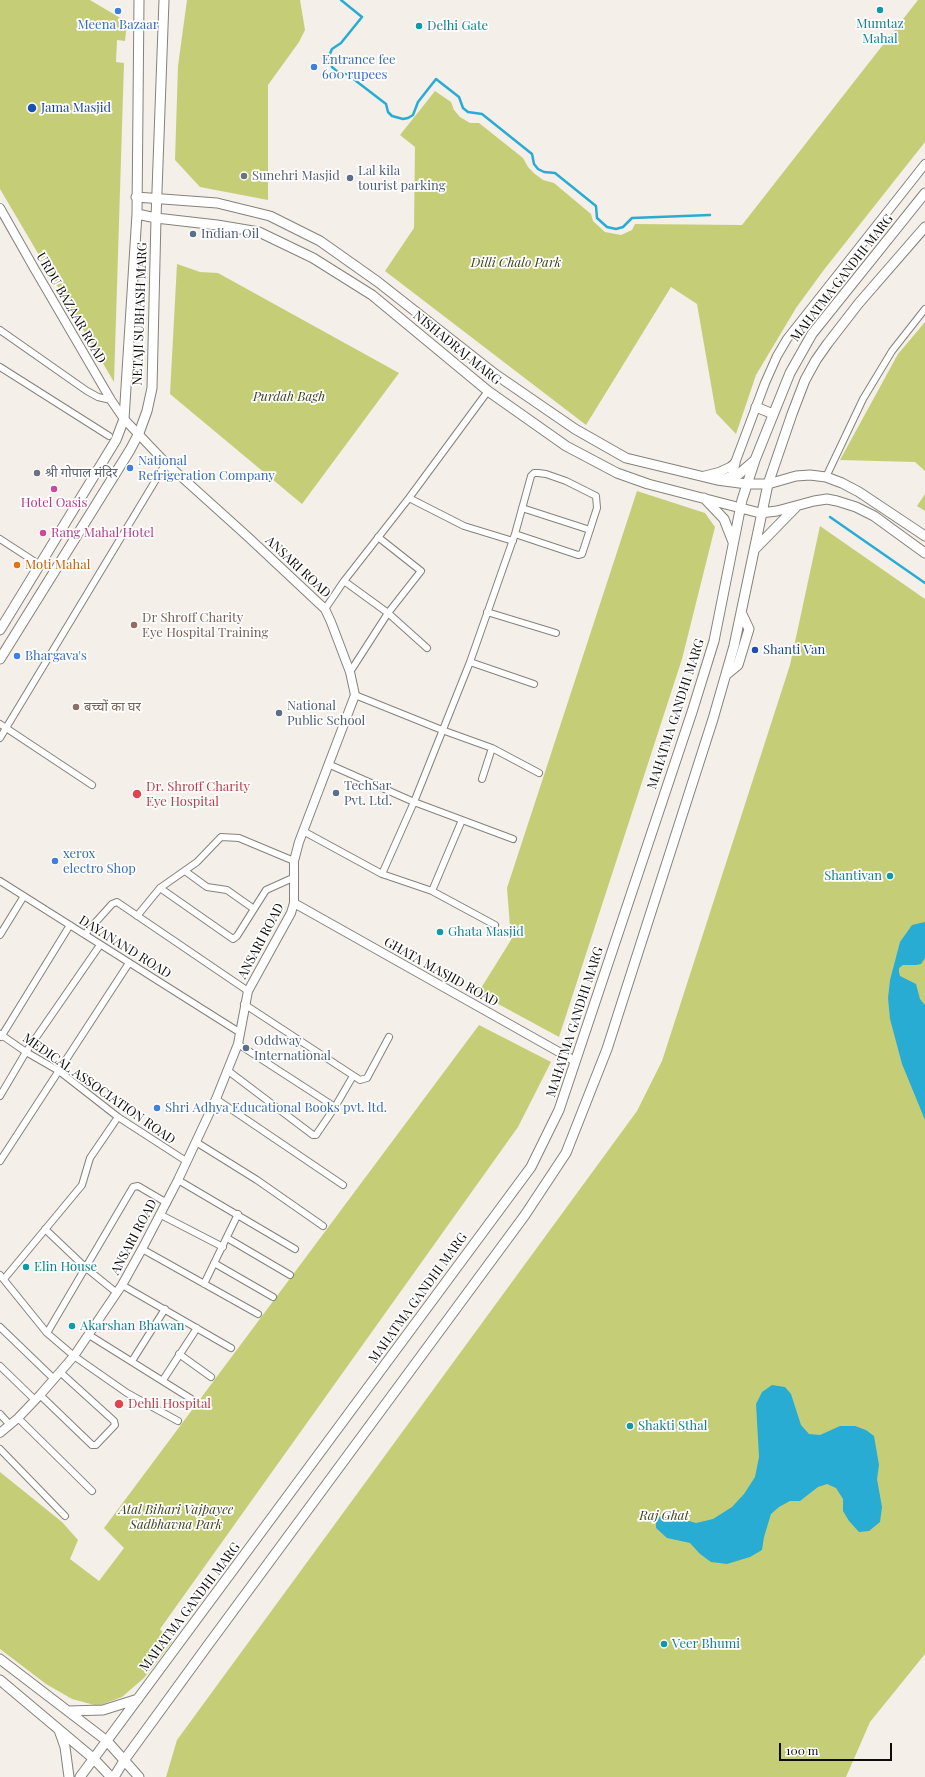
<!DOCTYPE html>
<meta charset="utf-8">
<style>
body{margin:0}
#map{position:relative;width:925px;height:1777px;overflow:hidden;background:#f4efe8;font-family:"Playfair Display",serif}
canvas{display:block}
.scale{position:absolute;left:779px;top:1743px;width:113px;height:18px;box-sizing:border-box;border:2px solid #0d0c0a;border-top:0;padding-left:5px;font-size:12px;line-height:14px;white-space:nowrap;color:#0d0c0a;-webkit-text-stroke:3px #fff;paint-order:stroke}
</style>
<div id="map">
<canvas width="925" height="1777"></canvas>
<div class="scale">100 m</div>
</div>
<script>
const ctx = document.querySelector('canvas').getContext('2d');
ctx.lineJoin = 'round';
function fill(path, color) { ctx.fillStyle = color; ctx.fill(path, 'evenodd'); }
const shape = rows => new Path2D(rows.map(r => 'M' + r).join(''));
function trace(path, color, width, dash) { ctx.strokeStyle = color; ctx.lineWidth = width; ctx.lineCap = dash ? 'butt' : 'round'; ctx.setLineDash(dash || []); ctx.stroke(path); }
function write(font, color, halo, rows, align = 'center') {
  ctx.font = font + ' "Playfair Display","Noto Sans Devanagari",serif'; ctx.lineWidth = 3.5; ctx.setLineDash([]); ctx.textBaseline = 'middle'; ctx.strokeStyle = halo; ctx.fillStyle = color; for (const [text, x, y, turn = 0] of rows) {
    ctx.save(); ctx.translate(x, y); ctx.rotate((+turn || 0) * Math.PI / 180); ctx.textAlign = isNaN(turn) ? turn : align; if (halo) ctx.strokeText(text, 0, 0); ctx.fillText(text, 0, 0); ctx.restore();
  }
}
fill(shape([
 [0,0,90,0,127,22,125,41,117,40,116,62,124,63,114,382,0,189],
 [187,0,300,0,305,30,299,42,268,85,268,200,200,187,175,160,178,66],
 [918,0,925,0,925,142,823,271,796,308,756,375,736,434,716,413,697,304,671,287,586,425,385,271,414,228,415,147,400,135,435,91,451,102,454,110,460,117,470,123,479,123,523,158,528,167,535,174,543,180,554,183,591,214,593,221,605,232,621,235,632,230,635,224,742,225],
 [177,264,200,272,218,273,399,373,302,504,170,394],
 [925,322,925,471,915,462,840,460,898,354],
 [637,491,705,513,715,527,682,659,559,1037,478,993,511,940,507,888],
 [925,494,925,511,917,506],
 [820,526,925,599,925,1654,870,1722,846,1777,166,1777,177,1740,637,1111,662,1061,790,665],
 [479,1025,551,1062,518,1127,160,1629,172,1642,144,1678,122,1697,98,1706,72,1699,46,1684,0,1649,0,1472,62,1522,78,1540,70,1559,99,1581,124,1548,104,1528]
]), '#c5ce77');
fill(shape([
 [925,922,925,958,921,964,916,965,903,965,899,968,899,972,900,976,916,984,920,999,925,1005,925,1120,902,1064,890,1019,888,998,890,980,900,942,912,925],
 [772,1385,785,1387,791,1394,801,1425,809,1434,820,1435,840,1426,855,1426,866,1430,874,1436,879,1465,877,1479,882,1507,880,1522,869,1531,859,1532,849,1521,843,1511,843,1499,836,1488,827,1484,818,1487,800,1501,790,1501,779,1507,771,1514,764,1537,762,1550,750,1557,727,1564,711,1562,700,1554,690,1543,667,1538,656,1528,656,1519,665,1514,696,1523,713,1519,732,1507,744,1494,755,1477,759,1457,756,1404,762,1392]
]), '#29acd4');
trace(shape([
 [341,0,362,17,341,43,332,49,329,56,332,67,340,74,347,74,386,104,388,112,392,116,403,119,408,118,413,115,418,102,436,79,459,97,463,108,468,112,482,114,532,154,534,164,538,169,544,172,555,173,596,206,597,218,607,227,616,229,623,227,632,218,710,215],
 [830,517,925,583]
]), '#29acd4', 2.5);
const minor = shape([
 [0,330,87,391,98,397,111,400],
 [0,367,109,436],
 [826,477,863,399,892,351,925,309],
 [409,498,464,526,513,541],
 [522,508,590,530],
 [0,539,40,565],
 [344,581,388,613,427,648],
 [325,609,344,581,409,498,488,391],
 [487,612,556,633],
 [470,662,534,684],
 [350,672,388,613,421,571,378,537],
 [355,695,442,730,492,748,539,773],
 [0,724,92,785],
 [0,738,166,463],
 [328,764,414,802,513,839],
 [482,779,492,748],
 [303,831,382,874,432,891,495,925],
 [185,871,207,887,227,890,254,909],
 [382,874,414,802,470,662,515,534,531,476,534,473,538,473,546,474,566,481,596,496,597,508,582,554,578,555,515,534],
 [0,881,239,1032],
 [160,888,233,939,237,936,266,890,295,877],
 [432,891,462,820],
 [137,916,160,888,197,862,221,837,239,838,294,861],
 [85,934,112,904,117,902,248,991],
 [0,935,24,896],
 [244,1004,360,1080,367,1078,389,1037],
 [0,1034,26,1052,59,1071,118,1117,186,1161],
 [1,1037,70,925],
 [238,1044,335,1107,353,1076],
 [227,1070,313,1135,316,1135,335,1107],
 [0,1096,26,1052,100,945],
 [216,1099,343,1185],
 [196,1142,257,1180,323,1226],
 [0,1161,129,963],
 [178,1180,295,1249],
 [161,1215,223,1247],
 [45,1229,86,1268,117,1293],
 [227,1238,290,1275],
 [142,1249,258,1314],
 [214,1263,273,1297],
 [0,1275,47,1333,74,1356,127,1393,178,1421],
 [4,1279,82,1185,90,1158,118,1117],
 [204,1284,238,1214],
 [122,1285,231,1348],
 [0,1327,54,1379],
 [47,1333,133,1187,138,1186,167,1203],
 [89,1335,193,1400],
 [179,1354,211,1377],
 [132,1361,165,1309],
 [0,1366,35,1400],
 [163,1380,197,1328],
 [40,1395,92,1445,96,1445,115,1425,114,1421,60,1372],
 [0,1414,10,1425],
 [18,1418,92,1491],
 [0,1449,65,1516]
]);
const tertiary = shape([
 [0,208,34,268,111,400,124,419,166,463,247,536,325,609,331,622,350,672,355,695,299,842,294,861,294,903,291,913,248,991,238,1044,216,1099,178,1180,142,1249,122,1285,74,1356,40,1395,18,1418,0,1433],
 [703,476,719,472,730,467,735,463,765,383,777,356,787,339,925,164],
 [294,903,575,1061]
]);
const secondary = shape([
 [136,197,217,203,270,216,320,241,378,282,495,374,575,429,626,458,717,480,747,484,768,484,796,476,810,475,826,477,842,483,859,492,925,536],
 [137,214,156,218,217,225,259,232,313,258,372,295,488,391,566,446,617,473,648,484,760,513,777,511,814,501,827,499,837,501,856,507,874,516,925,553],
 [756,407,773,414],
 [732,477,735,463],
 [723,479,739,474,754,461],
 [704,498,724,519,733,542],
 [754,550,796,507],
 [0,630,116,440,124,419,137,214,139,0],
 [0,659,130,450,139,433,147,411,152,388,156,218,164,0],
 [727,674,738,665,749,629,741,612],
 [0,1659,107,1741,139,1777],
 [0,1680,94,1759,111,1777],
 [68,1711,103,1710,138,1699],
 [59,1730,65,1747,69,1777],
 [80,1777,531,1167,559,1110,692,712,714,641,742,500,755,460,790,373,812,334,925,193],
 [114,1777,125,1759,208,1645,525,1215,566,1153,607,1049,713,719,734,646,768,484,792,414,805,380,816,360,828,343,859,303,925,227]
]);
trace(minor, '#86827b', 8);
trace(tertiary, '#86827b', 10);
trace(secondary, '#86827b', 11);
trace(minor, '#fff', 6);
trace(tertiary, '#fff', 8);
trace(secondary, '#fff', 9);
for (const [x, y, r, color] of [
 [880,10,4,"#0f9aa8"],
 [118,11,4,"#3f7fe0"],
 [419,26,4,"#0f9aa8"],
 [314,67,4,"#3f7fe0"],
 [32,108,5,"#1a4fb4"],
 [244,176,4,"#6b7280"],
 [350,178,4,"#5c6f8a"],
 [193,234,4,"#5c6f8a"],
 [130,468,4,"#3f7fe0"],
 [37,473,4,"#6b7280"],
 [54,489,4,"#d1479c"],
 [43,533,4,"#d1479c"],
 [17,565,4,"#e8710a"],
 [134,625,4,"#8d6e63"],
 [755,650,4,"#1a4fb4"],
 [17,656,4,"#3f7fe0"],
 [76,707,4,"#8d6e63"],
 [279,713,4,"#5c6f8a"],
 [336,793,4,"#5c6f8a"],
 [137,794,5,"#e0444e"],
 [55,861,4,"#3f7fe0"],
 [890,876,4,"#0f9aa8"],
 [440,932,4,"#0f9aa8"],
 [246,1048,4,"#5c6f8a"],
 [157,1108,4,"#3f7fe0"],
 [26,1267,4,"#0f9aa8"],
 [72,1326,4,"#0f9aa8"],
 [119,1404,5,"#e0444e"],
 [630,1426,4,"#0f9aa8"],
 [664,1644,4,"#0f9aa8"]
]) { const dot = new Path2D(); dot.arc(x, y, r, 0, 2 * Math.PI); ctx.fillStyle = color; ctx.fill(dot); trace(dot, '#fff', 1.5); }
write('13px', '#0d838f', '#fff', [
 ["Mumtaz",880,24,"center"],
 ["Mahal",880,39,"center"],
 ["Delhi Gate",427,26],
 ["Shantivan",882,876,"right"],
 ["Ghata Masjid",448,932],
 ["Elin House",34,1267],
 ["Akarshan Bhawan",80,1326],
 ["Shakti Sthal",638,1426],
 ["Veer Bhumi",672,1644]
], 'left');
write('13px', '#366cbe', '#fff', [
 ["Meena Bazaar",118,25,"center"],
 ["Entrance fee",322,60],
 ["600 rupees",322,75],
 ["National",138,461],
 ["Refrigeration Company",138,476],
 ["Bhargava's",25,656],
 ["xerox",63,854],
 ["electro Shop",63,869],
 ["Shri Adhya Educational Books pvt. ltd.",165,1108]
], 'left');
write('13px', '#164399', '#fff', [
 ["Jama Masjid",41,108],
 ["Shanti Van",763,650]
], 'left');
write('13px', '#4e5e75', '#fff', [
 ["Lal kila",358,171],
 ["tourist parking",358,186],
 ["Indian Oil",201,234],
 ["National",287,706],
 ["Public School",287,721],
 ["TechSar",344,786],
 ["Pvt. Ltd.",344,801],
 ["Oddway",254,1041],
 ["International",254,1056]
], 'left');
write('13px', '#5b616d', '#fff', [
 ["Sunehri Masjid",252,176],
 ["श्री गोपाल मंदिर",45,473]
], 'left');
write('italic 13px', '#3e421a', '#fff', [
 ["Dilli Chalo Park",516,263],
 ["Purdah Bagh",289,397],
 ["Atal Bihari Vajpayee",176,1510],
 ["Sadbhavna Park",176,1525],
 ["Raj Ghat",664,1516]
]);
write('13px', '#0d0c0a', '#fff', [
 ["MAHATMA GANDHI MARG",842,278,-52],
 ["URDU BAZAAR ROAD",71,308,60],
 ["NETAJI SUBHASH MARG",140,314,-88],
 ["NISHADRAJ MARG",457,348,39],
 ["ANSARI ROAD",298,567,43],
 ["MAHATMA GANDHI MARG",676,714,-72],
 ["ANSARI ROAD",261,941,-62],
 ["DAYANAND ROAD",125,947,32],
 ["GHATA MASJID ROAD",441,972,29],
 ["MAHATMA GANDHI MARG",575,1022,-72],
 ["MEDICAL ASSOCIATION ROAD",99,1089,35],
 ["ANSARI ROAD",134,1237,-62],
 ["MAHATMA GANDHI MARG",418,1298,-54],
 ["MAHATMA GANDHI MARG",190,1607,-53]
]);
write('13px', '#b23c85', '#fff', [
 ["Hotel Oasis",54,503],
 ["Rang Mahal Hotel",51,533,"left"]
]);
write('13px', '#c56008', '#fff', [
 ["Moti Mahal",25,565]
], 'left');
write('13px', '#785e54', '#fff', [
 ["Dr Shroff Charity",142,618],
 ["Eye Hospital Training",142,633],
 ["बच्चों का घर",84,707]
], 'left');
write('13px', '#be3a42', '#fff', [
 ["Dr. Shroff Charity",146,787],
 ["Eye Hospital",146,802],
 ["Dehli Hospital",128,1404]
], 'left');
</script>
